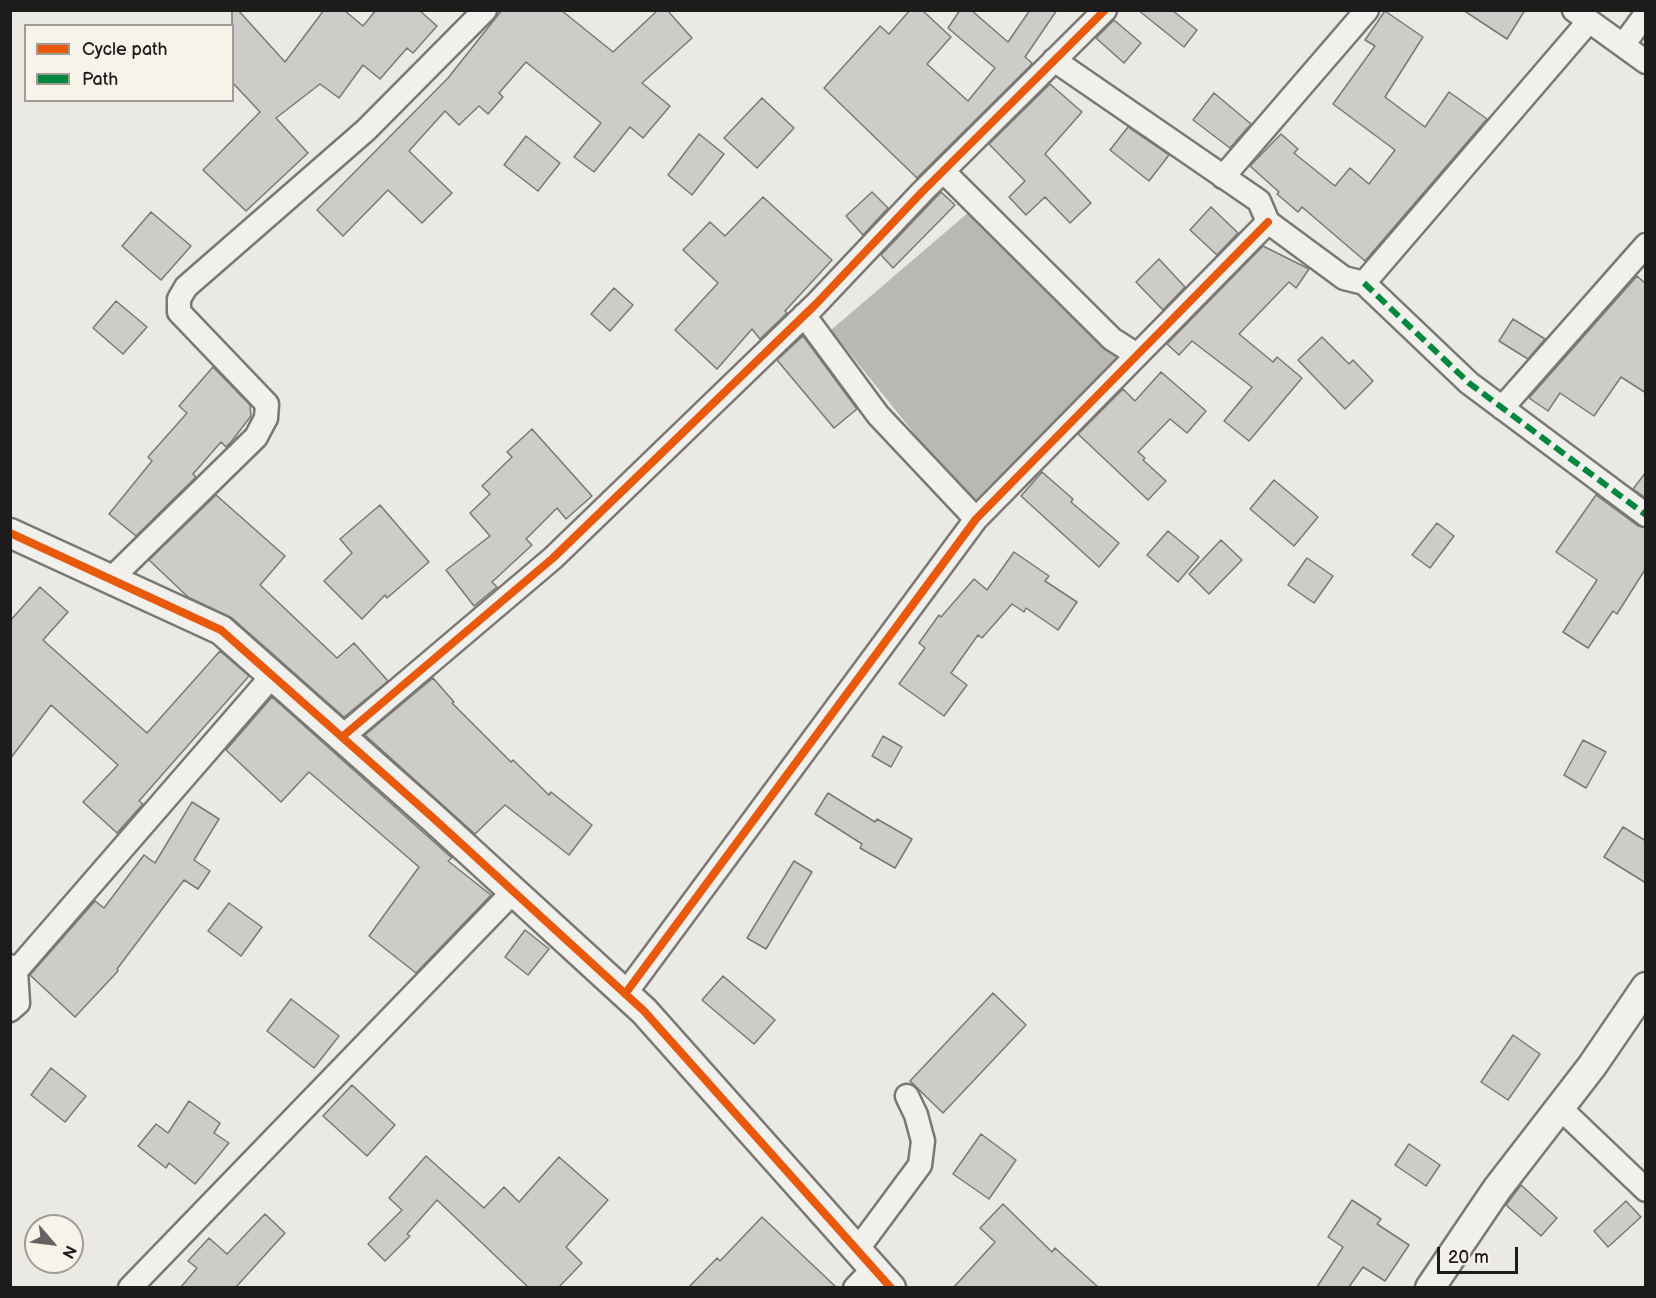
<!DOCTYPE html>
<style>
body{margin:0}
#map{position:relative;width:1656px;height:1298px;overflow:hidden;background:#eae9e4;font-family:"Balsamiq Sans",sans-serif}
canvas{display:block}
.frame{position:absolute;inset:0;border:12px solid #1c1c1c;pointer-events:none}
.legend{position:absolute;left:24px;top:24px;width:210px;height:78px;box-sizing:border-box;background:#f7f3e8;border:2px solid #9f9d96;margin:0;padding:8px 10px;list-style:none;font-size:18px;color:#1c1c1c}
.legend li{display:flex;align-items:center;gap:12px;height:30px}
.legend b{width:30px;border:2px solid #9f9d96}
.north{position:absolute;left:24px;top:1214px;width:60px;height:60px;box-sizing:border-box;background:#f7f3e8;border:2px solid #9f9d96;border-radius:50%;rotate:118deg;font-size:16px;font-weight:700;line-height:24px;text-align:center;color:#1c1c1c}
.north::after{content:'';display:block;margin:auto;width:21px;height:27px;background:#646462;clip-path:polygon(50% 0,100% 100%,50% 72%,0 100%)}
.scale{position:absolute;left:1437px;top:1247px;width:81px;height:27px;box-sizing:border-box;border:3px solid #1c1c1c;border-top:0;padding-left:8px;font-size:18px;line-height:21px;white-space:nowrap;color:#1c1c1c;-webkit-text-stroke:4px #f7f3e8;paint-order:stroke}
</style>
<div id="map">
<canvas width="1656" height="1298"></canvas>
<div class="frame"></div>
<ul class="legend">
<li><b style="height:8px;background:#e8590c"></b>Cycle path</li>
<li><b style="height:8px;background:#00873e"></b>Path</li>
</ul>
<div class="north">N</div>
<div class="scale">20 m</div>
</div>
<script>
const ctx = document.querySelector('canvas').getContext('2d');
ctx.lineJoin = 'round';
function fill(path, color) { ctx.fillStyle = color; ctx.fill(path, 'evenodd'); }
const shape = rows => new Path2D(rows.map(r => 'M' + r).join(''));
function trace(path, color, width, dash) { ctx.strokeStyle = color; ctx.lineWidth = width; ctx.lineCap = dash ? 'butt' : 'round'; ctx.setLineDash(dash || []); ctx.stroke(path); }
fill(shape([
 [976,206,1133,359,986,507,967,499,831,330]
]), '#bab8b2');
const building = shape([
 [232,10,238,10,285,62,324,10,344,10,363,26,376,10,419,10,437,26,413,53,407,48,380,79,363,65,339,98,320,84,276,118,308,153,246,211,203,170,260,112,232,82,232,10],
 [502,10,561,10,613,52,658,10,667,10,692,38,642,83,670,106,643,138,630,127,594,172,574,157,601,123,526,62,499,93,503,97,488,114,479,106,459,125,445,111,409,151,452,193,422,223,388,190,343,236,317,210,448,78,502,10],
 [910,10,922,10,951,37,927,64,968,101,995,68,948,28,960,10,971,10,1008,42,1030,10,1057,10,1025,57,1032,63,1030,66,917,178,824,88,880,26,889,34,910,10],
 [1138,10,1172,10,1197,30,1184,47,1138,10],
 [1463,10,1525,10,1507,39,1463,10],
 [1385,11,1423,37,1385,97,1425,127,1449,92,1487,119,1365,261,1302,207,1298,212,1277,194,1279,192,1250,166,1281,134,1298,149,1294,153,1335,186,1350,168,1369,184,1395,150,1333,104,1375,46,1365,40,1385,11],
 [1114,20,1141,43,1124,63,1096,38,1114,20],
 [1050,84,1082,112,1045,154,1091,203,1070,223,1045,197,1026,215,1009,197,1025,181,989,144,1050,84],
 [1214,93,1251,124,1230,148,1193,120,1214,93],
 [762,98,794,128,757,168,724,138,762,98],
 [1128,127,1169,155,1149,181,1110,150,1128,127],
 [699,134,724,154,692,195,668,175,699,134],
 [526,136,560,163,538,191,504,165,526,136],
 [872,192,888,208,863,235,846,216,872,192],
 [941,192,955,205,893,268,881,255,941,192],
 [763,197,832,260,785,311,787,313,760,339,752,329,717,369,675,330,718,283,683,250,710,222,725,236,763,197],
 [1211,207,1238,233,1217,255,1190,230,1211,207],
 [151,212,191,246,161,280,122,246,151,212],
 [1263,246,1309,269,1296,288,1289,282,1239,334,1273,362,1277,357,1302,378,1249,441,1224,421,1252,387,1192,341,1179,355,1167,344,1263,246],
 [1159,259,1185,287,1163,310,1136,282,1159,259],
 [1637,276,1646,284,1646,393,1621,377,1594,416,1560,393,1548,411,1529,398,1637,276],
 [614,288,633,305,610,331,591,314,614,288],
 [116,301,147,327,123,354,93,328,116,301],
 [1513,319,1545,339,1528,359,1499,341,1513,319],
 [803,336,857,409,834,428,777,360,803,336],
 [1322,337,1349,364,1353,360,1373,381,1345,409,1298,360,1322,337],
 [213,367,250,405,251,416,231,442,226,447,221,442,193,474,196,477,136,536,109,514,152,461,148,457,187,413,179,406,213,367],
 [1161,372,1206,411,1187,433,1170,419,1138,452,1145,458,1143,460,1166,481,1148,500,1078,434,1123,389,1135,401,1161,372],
 [532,429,592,496,566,519,557,508,526,539,532,545,492,582,497,587,474,606,446,570,490,536,470,513,490,494,482,486,512,457,507,452,532,429],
 [1042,472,1073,499,1071,502,1119,543,1099,567,1021,496,1042,472],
 [1646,472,1646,498,1633,489,1646,472],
 [1274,480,1318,517,1294,546,1250,509,1274,480],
 [216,495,285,556,260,585,337,658,354,643,388,681,344,717,232,618,188,597,149,560,216,495],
 [1596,495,1638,526,1646,528,1646,568,1617,614,1613,611,1588,648,1563,632,1597,580,1556,552,1596,495],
 [380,505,429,562,387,598,385,595,362,619,324,581,352,553,340,539,380,505],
 [1437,523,1454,536,1430,568,1412,555,1437,523],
 [1168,531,1199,557,1178,582,1147,555,1168,531],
 [1221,540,1242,560,1209,594,1189,574,1221,540],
 [1014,552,1049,576,1045,581,1077,602,1058,630,1026,608,1024,612,1012,604,982,638,978,635,951,673,967,685,944,716,899,684,925,648,919,643,939,615,941,617,974,579,987,590,1014,552],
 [1307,558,1333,576,1314,603,1288,585,1307,558],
 [40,587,68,612,43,640,147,733,220,651,249,676,139,801,143,804,117,833,83,802,118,765,51,705,10,759,10,621,40,587],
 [433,678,454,702,452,703,511,762,513,760,549,795,551,792,592,825,569,855,505,805,475,834,365,735,433,678],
 [272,697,452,858,448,861,491,895,416,973,369,936,419,867,309,772,281,802,226,750,272,697],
 [883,736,902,747,891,767,872,756,883,736],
 [1583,740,1606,752,1586,788,1564,775,1583,740],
 [828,793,875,822,877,819,912,839,895,868,860,848,862,844,815,814,828,793],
 [192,802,219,819,194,860,210,871,198,889,184,880,117,969,118,971,75,1017,30,975,95,901,104,908,144,855,155,863,192,802],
 [1623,827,1646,841,1646,883,1604,857,1623,827],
 [794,861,812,872,766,949,747,938,794,861],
 [229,903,262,927,241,956,208,931,229,903],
 [525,930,549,949,528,975,505,957,525,930],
 [723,976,775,1020,754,1044,702,1000,723,976],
 [993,993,1026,1025,943,1113,910,1081,993,993],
 [291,999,339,1036,314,1068,267,1031,291,999],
 [1513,1035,1540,1054,1508,1100,1481,1082,1513,1035],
 [51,1068,86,1096,65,1122,31,1095,51,1068],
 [352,1085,395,1125,367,1156,323,1116,352,1085],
 [189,1101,220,1123,214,1133,229,1143,195,1184,169,1163,166,1168,138,1146,156,1124,168,1133,189,1101],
 [981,1134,1016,1160,989,1199,953,1174,981,1134],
 [1409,1144,1440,1165,1426,1186,1395,1165,1409,1144],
 [426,1156,484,1208,504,1187,519,1202,559,1157,608,1200,566,1247,582,1263,559,1287,528,1287,437,1200,407,1234,410,1236,385,1261,368,1244,402,1210,389,1198,426,1156],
 [1521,1185,1557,1218,1541,1236,1506,1205,1521,1185],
 [1352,1200,1381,1219,1377,1224,1409,1245,1385,1281,1363,1267,1349,1287,1317,1287,1343,1247,1328,1237,1352,1200],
 [1626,1201,1641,1217,1608,1247,1594,1231,1626,1201],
 [1003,1204,1052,1252,1055,1248,1098,1287,954,1287,995,1242,980,1228,1003,1204],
 [265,1214,285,1233,236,1287,181,1287,197,1268,188,1261,209,1238,227,1254,265,1214],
 [762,1217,836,1287,689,1287,717,1258,720,1261,762,1217]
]);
fill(building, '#cdccc9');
trace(building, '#797876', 1.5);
const minor = shape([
 [1574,10,1646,62],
 [1623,45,1646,14],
 [1054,60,1259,201,1268,222,1344,278,1364,283,1469,383,1646,515],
 [943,171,1112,339,1137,355],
 [1223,177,1367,10],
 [1364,283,1589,21],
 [804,315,878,415,976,519],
 [1502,408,1646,245],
 [111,579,256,437,266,418,267,404,179,312,179,299,186,287,366,130,485,10],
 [342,737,553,558,816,304,922,192,1105,10],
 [10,966,16,971,272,676],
 [625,994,976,519,1268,222],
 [10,1010,18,1003,16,971],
 [1560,1108,1646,1190],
 [857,1250,920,1165,923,1141,916,1115,907,1096],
 [130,1288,513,892],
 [855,1288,874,1268]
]);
const tertiary = shape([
 [10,533,221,630,431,816,644,1011,891,1288],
 [1430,1288,1497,1189,1592,1066,1646,987]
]);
trace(minor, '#797876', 27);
trace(tertiary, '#797876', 33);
trace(minor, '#f1f0ec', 22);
trace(tertiary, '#f1f0ec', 28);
trace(shape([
 [1364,283,1469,383,1646,515]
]), '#00873e', 6, [12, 6]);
trace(shape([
 [10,533,221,630,431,816,644,1011,891,1288],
 [342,737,553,558,816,304,922,192,1105,10],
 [625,994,976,519,1268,222]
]), '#e8590c', 8);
</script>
